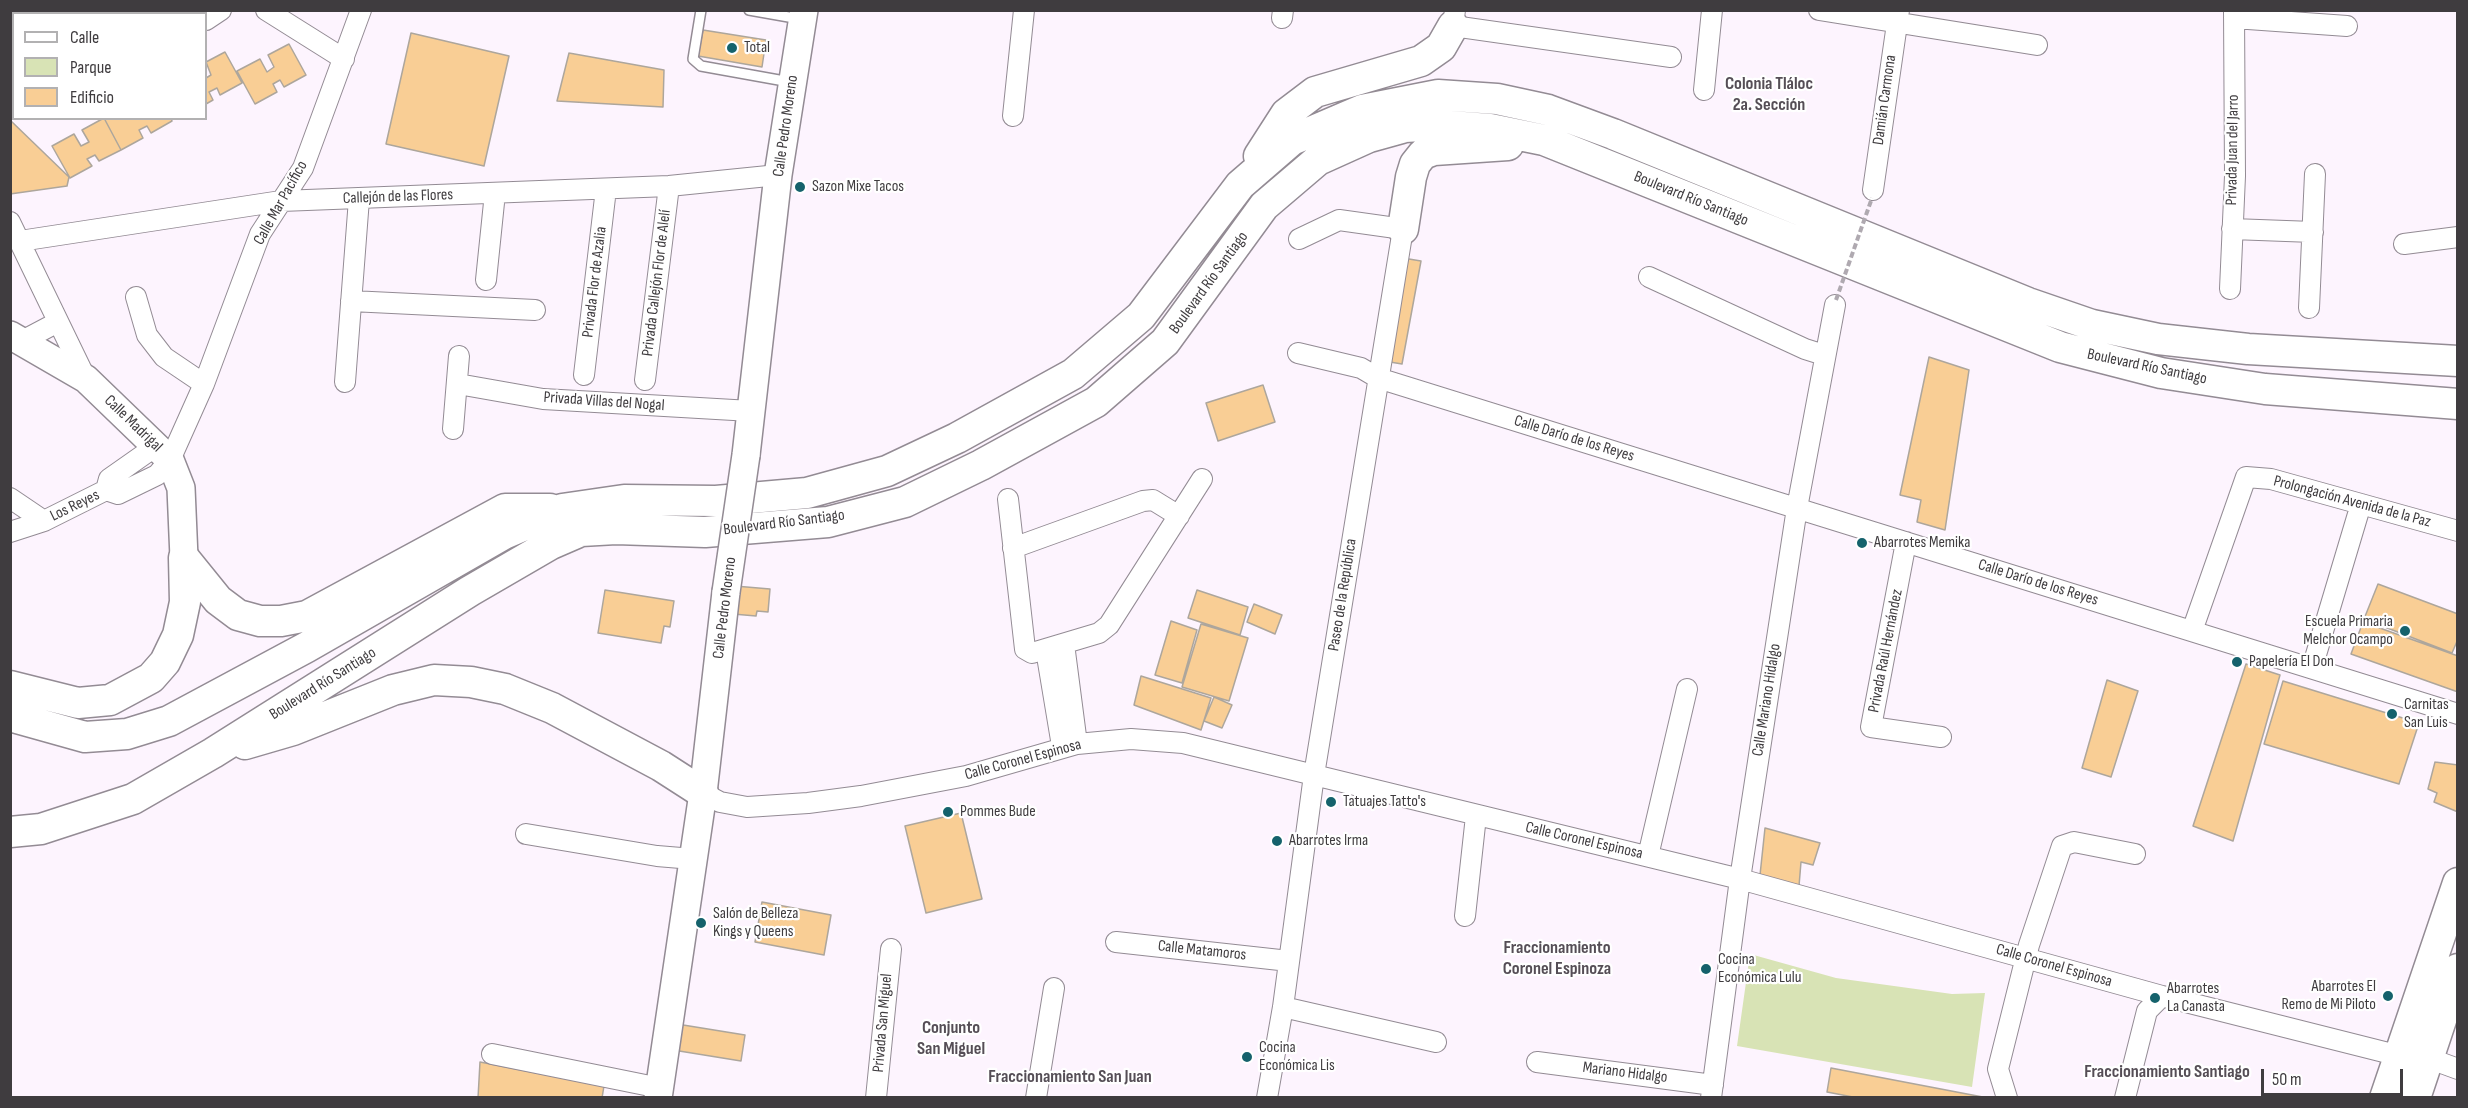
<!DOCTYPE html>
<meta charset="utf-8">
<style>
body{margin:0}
#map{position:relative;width:2468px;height:1108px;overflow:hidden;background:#fdf4fe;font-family:"Sofia Sans Condensed",sans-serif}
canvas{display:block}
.frame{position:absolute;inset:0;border:12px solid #3f3c3f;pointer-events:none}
.legend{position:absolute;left:12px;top:12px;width:195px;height:108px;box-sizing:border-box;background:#fff;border:2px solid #b2b1b2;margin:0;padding:8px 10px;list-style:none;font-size:18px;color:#3f3c3f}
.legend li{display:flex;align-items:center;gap:12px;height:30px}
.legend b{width:30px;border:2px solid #b2b1b2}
.scale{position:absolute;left:2261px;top:1069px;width:142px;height:27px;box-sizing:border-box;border:3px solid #3f3c3f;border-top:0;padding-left:8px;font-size:18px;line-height:21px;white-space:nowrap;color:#3f3c3f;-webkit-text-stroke:4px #fff;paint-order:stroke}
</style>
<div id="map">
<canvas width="2468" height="1108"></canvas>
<div class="frame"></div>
<ul class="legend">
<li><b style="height:8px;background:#fff"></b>Calle</li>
<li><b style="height:16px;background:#d8e3b5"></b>Parque</li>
<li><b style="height:16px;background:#f9ce95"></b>Edificio</li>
</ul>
<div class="scale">50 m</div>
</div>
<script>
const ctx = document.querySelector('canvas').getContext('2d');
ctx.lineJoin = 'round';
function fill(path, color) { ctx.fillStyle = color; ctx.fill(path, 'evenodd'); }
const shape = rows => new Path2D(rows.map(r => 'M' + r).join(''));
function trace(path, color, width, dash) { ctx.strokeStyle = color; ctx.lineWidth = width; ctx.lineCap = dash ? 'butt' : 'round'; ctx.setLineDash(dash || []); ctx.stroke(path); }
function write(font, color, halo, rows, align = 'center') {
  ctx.font = font + ' "Sofia Sans Condensed",sans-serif'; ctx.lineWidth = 4.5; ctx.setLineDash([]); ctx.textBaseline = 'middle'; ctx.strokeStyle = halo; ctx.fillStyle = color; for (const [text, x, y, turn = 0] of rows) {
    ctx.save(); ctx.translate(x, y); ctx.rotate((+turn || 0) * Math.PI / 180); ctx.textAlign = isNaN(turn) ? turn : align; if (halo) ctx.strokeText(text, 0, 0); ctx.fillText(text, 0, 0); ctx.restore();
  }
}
fill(shape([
 [1750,954,1836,978,1952,994,1985,993,1972,1087,1737,1046]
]), '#d8e3b5');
const building = shape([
 [10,10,63,10,64,13,14,14,14,23,10,10],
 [703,30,766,40,762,67,698,56,703,30],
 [411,33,509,56,484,166,386,144,411,33],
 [289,44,306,75,284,87,280,80,273,84,277,92,255,104,237,71,260,59,267,72,274,67,268,55,289,44],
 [225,52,242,83,220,95,217,88,209,92,213,100,206,104,206,78,211,75,206,62,225,52],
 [569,53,664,70,663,107,557,101,569,53],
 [104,118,121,150,99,161,95,155,87,159,92,166,70,178,52,146,74,134,81,146,89,142,82,130,104,118],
 [104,118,171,118,172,121,151,133,147,126,139,130,143,138,121,150,104,118],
 [10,120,69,177,67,186,10,194,10,120],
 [1403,258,1421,261,1402,364,1384,361,1403,258],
 [1929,357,1969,370,1945,530,1917,522,1921,500,1900,495,1929,357],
 [1263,385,1275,422,1218,441,1206,403,1263,385],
 [2378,584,2458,614,2458,639,2452,653,2364,619,2378,584],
 [735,586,770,589,768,612,757,611,756,616,733,614,735,586],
 [605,590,674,601,670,627,664,626,661,643,598,633,605,590],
 [1197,590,1248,607,1240,635,1188,618,1197,590],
 [1254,604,1282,615,1275,634,1247,622,1254,604],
 [1171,621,1197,630,1182,683,1155,675,1171,621],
 [2363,622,2458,656,2458,692,2351,654,2363,622],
 [1201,624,1248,638,1229,701,1182,687,1201,624],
 [2246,664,2280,675,2233,841,2193,826,2246,664],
 [1141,676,1211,698,1201,730,1134,705,1141,676],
 [2107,680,2138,691,2111,777,2082,768,2107,680],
 [2283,681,2419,723,2399,784,2264,744,2283,681],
 [1214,697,1232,705,1222,728,1204,721,1214,697],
 [2435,762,2458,765,2458,812,2434,802,2437,793,2428,789,2435,762],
 [961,813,982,899,926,913,905,826,961,813],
 [1765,828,1820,843,1813,865,1801,862,1799,886,1760,875,1765,828],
 [762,902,831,915,824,955,755,942,762,902],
 [677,1024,745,1035,741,1061,673,1050,677,1024],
 [480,1062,604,1086,602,1098,478,1098,480,1062],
 [1831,1068,1988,1098,1858,1098,1827,1092,1831,1068]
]);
fill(building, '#f9ce95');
trace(building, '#ada69c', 1.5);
const lane = shape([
 [701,10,693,59,701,66,790,82],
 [749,10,800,19]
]);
const street = shape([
 [77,10,78,14],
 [266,10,344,59],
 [1455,10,1453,26,1671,57],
 [1819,10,2037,45],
 [109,14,115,10],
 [1282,18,1283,10],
 [2234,18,2347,26],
 [206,20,221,10],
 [10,68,14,66],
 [1704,90,1712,10],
 [1013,116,1024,10],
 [1873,190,1899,10],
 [10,222,86,379],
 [2232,229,2313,232],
 [20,241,281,201,669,186,778,175],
 [2404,244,2458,237],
 [1649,277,1805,349,1824,355],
 [486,280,495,193],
 [2230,289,2235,176,2234,10],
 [136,297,147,335,164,357,204,384],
 [351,301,535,310],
 [2309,308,2315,174],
 [22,341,58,322],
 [1298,353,1361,368,1378,378,2458,714],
 [584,375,606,189],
 [645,380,669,186],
 [345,382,359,199],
 [458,384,543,399,751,411],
 [453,429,459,356],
 [106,490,109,479,156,446],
 [10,498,44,521],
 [1008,499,1025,649,1032,653,1099,633,1109,625,1202,479],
 [10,532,44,521,106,490,118,494,157,475,170,460,204,384,260,234,303,168,361,10],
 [1906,542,1871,727,1941,737],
 [1013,548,1143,501,1153,500,1179,516],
 [2192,631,2246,477,2271,479,2458,531],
 [1064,644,1077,744],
 [1046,650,1062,746],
 [2312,668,2361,504],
 [703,793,720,802,747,807,808,803,861,796,966,776,1077,744,1131,739,1183,743,1740,879,2162,996,2400,1056,2428,1058,2458,1069],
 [526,834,657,856,693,859],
 [1648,856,1687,689],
 [1465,916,1476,816],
 [1116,942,1289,961],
 [1283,1007,1436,1042],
 [492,1054,660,1088],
 [1537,1062,1713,1085],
 [876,1098,891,949],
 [1036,1098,1054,988],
 [1267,1098,1283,1007,1314,775,1403,229,1339,220,1299,239],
 [1711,1098,1740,879,1797,508,1835,305],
 [2007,1098,1998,1069,2029,945,2062,846,2074,842,2135,854],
 [2125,1098,2147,1011,2162,996]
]);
const secondary = shape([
 [10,335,86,379,170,460,181,488,184,558],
 [746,455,778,175,804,10],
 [658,1098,703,793,726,592]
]);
const primary = shape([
 [1259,156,1286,114,1315,92,1421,61,1441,47,1453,26],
 [1403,229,1411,177,1415,164,1423,154,1434,150,1508,145],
 [184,558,218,600,238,615,260,621,281,621,307,616,505,509,550,509],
 [10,686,78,703,110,700,151,678,165,662,178,635,185,602,184,558],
 [10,716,85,737,127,734,169,721,307,647,504,534,562,509,624,500,716,501,807,493,887,471,957,438,1073,374,1141,316,1240,185,1292,140,1362,110,1438,95,1497,99,1548,110,1613,134,2028,303,2092,325,2158,339,2248,349,2458,361],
 [245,744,293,730,393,690,434,680,471,682,505,689,552,708,661,766,703,793],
 [10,832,41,829,133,799,213,753,470,591,551,544,581,531,616,529,705,532,828,522,905,502,981,465,1096,402,1165,342,1264,206,1318,160,1369,137,1405,127,1437,125,1490,129,1544,140,2060,347,2161,373,2265,389,2458,404],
 [2385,1098,2458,883],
 [2415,1098,2458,969]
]);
trace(lane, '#938b94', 12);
trace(street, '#938b94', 22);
trace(secondary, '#938b94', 30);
trace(primary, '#938b94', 33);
trace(lane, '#fff', 9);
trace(street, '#fff', 20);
trace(secondary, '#fff', 27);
trace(primary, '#fff', 30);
const secondaryBridge = shape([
 [726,592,746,455]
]);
trace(secondaryBridge, '#938b94', 30, []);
trace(shape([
 [1836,300,1872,198]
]), '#afa9b0', 4, [6, 3]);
trace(secondaryBridge, '#fff', 27);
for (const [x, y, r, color] of [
 [732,48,6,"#15626c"],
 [800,187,6,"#15626c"],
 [1862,543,6,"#15626c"],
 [2405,631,6,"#15626c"],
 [2237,662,6,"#15626c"],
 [2392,714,6,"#15626c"],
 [1331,802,6,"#15626c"],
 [948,812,6,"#15626c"],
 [1277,841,6,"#15626c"],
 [701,923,6,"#15626c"],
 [1706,969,6,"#15626c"],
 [2388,996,6,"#15626c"],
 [2155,998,6,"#15626c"],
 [1247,1057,6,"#15626c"]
]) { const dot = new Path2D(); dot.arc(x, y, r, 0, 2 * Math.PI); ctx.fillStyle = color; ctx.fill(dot); trace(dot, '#fff', 2); }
write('16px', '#3f3c3f', '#fff', [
 ["Total",744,48],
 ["Sazon Mixe Tacos",812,187],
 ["Abarrotes Memika",1874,543],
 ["Escuela Primaria",2393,622,"right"],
 ["Melchor Ocampo",2393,640,"right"],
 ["Papelería El Don",2249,662],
 ["Carnitas",2404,705],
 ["San Luis",2404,723],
 ["Tatuajes Tatto's",1343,802],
 ["Pommes Bude",960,812],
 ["Abarrotes Irma",1289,841],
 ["Salón de Belleza",713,914],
 ["Kings y Queens",713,932],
 ["Cocina",1718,960],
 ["Económica Lulu",1718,978],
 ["Abarrotes El",2376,987,"right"],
 ["Remo de Mi Piloto",2376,1005,"right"],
 ["Abarrotes",2167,989],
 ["La Canasta",2167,1007],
 ["Cocina",1259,1048],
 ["Económica Lis",1259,1066]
], 'left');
write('16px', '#3f3c3f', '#fff', [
 ["Damián Carmona",1885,100,-82],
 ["Calle Pedro Moreno",786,126,-82],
 ["Privada Juan del Jarro",2233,150,-89],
 ["Callejón de las Flores",398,197,-2],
 ["Boulevard Río Santiago",1691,199,22],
 ["Calle Mar Pacífico",281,203,-61],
 ["Privada Flor de Azalia",595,282,-83],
 ["Privada Callejón Flor de Alelí",657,283,-83],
 ["Boulevard Río Santiago",1209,283,-54],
 ["Boulevard Río Santiago",2147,367,12],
 ["Privada Villas del Nogal",604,402,4],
 ["Calle Madrigal",133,424,44],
 ["Calle Darío de los Reyes",1574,439,17],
 ["Prolongación Avenida de la Paz",2352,502,15],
 ["Los Reyes",75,506,-26],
 ["Boulevard Río Santiago",784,523,-7],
 ["Calle Darío de los Reyes",2038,583,17],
 ["Paseo de la República",1343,595,-81],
 ["Calle Pedro Moreno",725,608,-83],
 ["Privada Raúl Hernández",1886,651,-79],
 ["Boulevard Río Santiago",323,684,-32],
 ["Calle Mariano Hidalgo",1767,700,-81],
 ["Calle Coronel Espinosa",1023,760,-15],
 ["Calle Coronel Espinosa",1584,841,13],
 ["Calle Matamoros",1202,951,6],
 ["Calle Coronel Espinosa",2054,966,16],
 ["Privada San Miguel",883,1023,-85],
 ["Mariano Hidalgo",1625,1073,7]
]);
write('bold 18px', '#554e56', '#fff', [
 ["Colonia Tláloc",1769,84],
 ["2a. Sección",1769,105],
 ["Fraccionamiento",1557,948],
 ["Coronel Espinoza",1557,969],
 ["Conjunto",951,1028],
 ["San Miguel",951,1049],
 ["Fraccionamiento Santiago",2167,1072],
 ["Fraccionamiento San Juan",1070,1077]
]);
</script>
